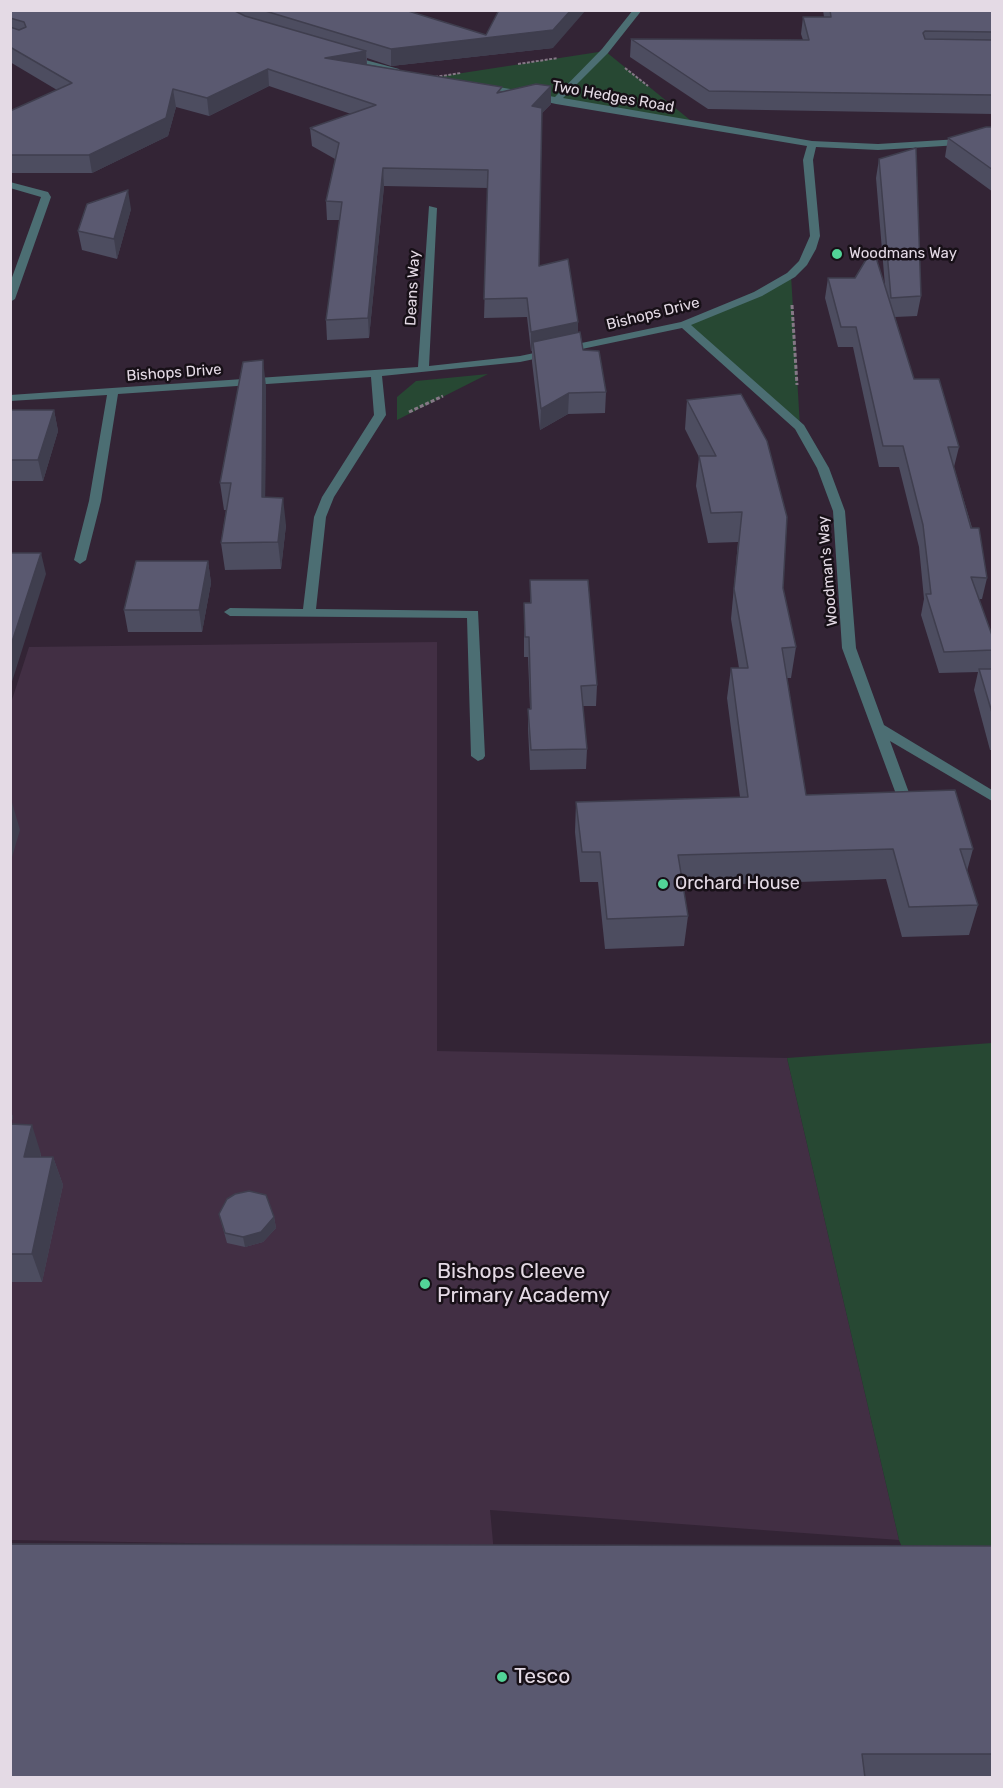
<!DOCTYPE html>
<style>
body{margin:0}
#map{position:relative;width:1003px;height:1788px;overflow:hidden;background:#332435;font-family:Rubik,sans-serif}
canvas{display:block}
.frame{position:absolute;inset:0;border:12px solid #e4dae5;pointer-events:none}
</style>
<div id="map">
<canvas width="1003" height="1788"></canvas>
<div class="frame"></div>
</div>
<script>
const ctx = document.querySelector('canvas').getContext('2d');
ctx.lineJoin = 'round';
function fill(path, color) { ctx.fillStyle = color; ctx.fill(path, 'evenodd'); }
const shape = rows => new Path2D(rows.map(r => 'M' + r).join(''));
function trace(path, color, width, dash) { ctx.strokeStyle = color; ctx.lineWidth = width; ctx.lineCap = dash ? 'butt' : 'round'; ctx.setLineDash(dash || []); ctx.stroke(path); }
function write(font, color, halo, rows, align = 'center') {
  ctx.font = font + ' Rubik,sans-serif'; ctx.lineWidth = 5; ctx.setLineDash([]); ctx.textBaseline = 'middle'; ctx.strokeStyle = halo; ctx.fillStyle = color; for (const [text, x, y, turn = 0] of rows) {
    ctx.save(); ctx.translate(x, y); ctx.rotate((+turn || 0) * Math.PI / 180); ctx.textAlign = isNaN(turn) ? turn : align; if (halo) ctx.strokeText(text, 0, 0); ctx.fillText(text, 0, 0); ctx.restore();
  }
}
fill(shape([
 [437,642,437,1051,787,1058,899,1540,490,1510,494,1553,360,1546,11,1540,10,706,29,647]
]), '#422f44');
fill(shape([
 [605,51,695,124,430,78],
 [791,275,800,427,684,324],
 [488,374,397,420,397,397,416,381],
 [992,1043,992,1568,910,1567,899,1540,787,1058]
]), '#274833');
trace(shape([
 [518,64,558,58],
 [625,68,648,86],
 [435,77,461,73]
]), '#857886', 2, [3, 1.5]);
trace(shape([
 [792,305,797,385],
 [409,412,443,396]
]), '#857886', 3, [4, 2]);
fill(shape([
 [633,10,642,10,608,53,563,98,812,141,878,144,992,137,992,143,878,150,816,147,813,160,820,236,816,249,807,265,795,277,762,296,691,325,804,425,829,468,845,511,856,648,884,725,992,790,992,801,890,741,915,809,913,813,903,813,842,648,833,511,817,468,795,429,682,328,520,362,382,376,386,415,334,497,326,517,316,609,478,611,485,756,483,759,478,761,471,756,467,618,230,616,224,612,230,608,303,609,314,517,322,497,374,415,371,377,118,394,101,501,86,560,80,564,74,560,89,501,107,395,10,401,10,395,418,367,429,206,437,208,429,366,520,356,681,322,754,292,787,273,799,261,810,236,803,160,807,146,556,104,478,87,482,84,555,97,602,49,633,10],
 [347,55,399,69,400,71,396,74,344,59,343,57,347,55],
 [10,182,48,192,51,197,15,299,10,302,10,283,41,197,10,188,10,182]
]), '#4c6e73');
fill(shape([
 [10,10,405,10,486,35,553,48,391,66,367,58,367,64,502,91,551,104,542,113,539,266,578,332,583,350,606,392,605,413,568,414,540,430,532,362,532,351,531,351,527,317,484,318,488,188,384,186,369,338,327,340,326,320,340,220,327,220,326,201,335,159,312,146,310,128,351,114,269,86,209,116,176,107,168,136,92,173,10,173,10,111,57,90,10,62],
 [823,10,993,10,993,114,708,109,630,57,631,39,803,40,801,34,803,17,824,17],
 [993,127,993,192,945,157,948,138],
 [879,159,921,296,917,316,895,317,914,379,959,447,954,467,987,578,982,599,979,599,993,638,993,750,990,750,974,690,978,672,939,673,921,615,924,599,919,547,899,467,879,467,853,347,838,347,825,298,828,278,885,286,876,178],
 [131,209,117,259,82,250,78,231],
 [266,386,265,497,286,525,281,569,225,570,221,543,226,510,224,510,220,483],
 [741,394,796,647,791,678,787,678,806,795,973,849,967,871,978,905,969,935,902,937,886,879,683,886,688,916,684,946,605,949,598,882,580,882,575,832,576,802,740,797,727,698,731,668,739,668,731,619,738,542,708,543,696,486,699,457,685,429,687,400],
 [10,410,54,410,58,431,43,481,10,481],
 [208,561,211,583,202,632,128,632,124,610],
 [530,580,597,685,596,706,583,706,587,749,586,769,530,770,528,729,528,709,530,709,528,657,524,657,524,603,530,603],
 [10,1109,13,1117,11,1124,41,1154,41,1157,53,1157,63,1185,42,1282,10,1282],
 [219,1214,274,1217,276,1228,263,1242,245,1247,227,1243],
 [993,1546,993,1778,10,1778]
]), '#4d4d60');
fill(shape([
 [571,10,586,10,553,48,391,66,391,49,553,30],
 [366,51,367,69,325,58],
 [268,69,269,86,209,116,207,98],
 [551,86,551,104,542,113,532,106],
 [173,89,176,107,168,136,92,173,89,155],
 [383,168,384,186,369,338,368,318],
 [128,190,131,209,117,259,114,239],
 [578,322,578,341,533,342,532,351,531,351,531,332],
 [263,360,266,386,265,523,262,497],
 [569,393,568,414,540,430,541,409],
 [54,410,58,431,43,481,38,460],
 [283,498,286,525,281,569,278,542],
 [41,553,46,574,10,688,10,648],
 [208,561,211,583,202,632,199,610],
 [11,799,20,830,10,864,10,802],
 [10,1109,13,1117,10,1127],
 [32,1125,41,1154,34,1185,24,1157],
 [53,1157,63,1185,42,1282,32,1254],
 [274,1217,276,1228,263,1242,245,1247,243,1237]
]), '#3f3e4e');
const building = shape([
 [10,10,233,10,245,16,366,51,325,58,502,87,497,93,536,84,551,86,532,106,542,108,539,266,568,259,578,322,531,332,527,298,484,299,488,170,383,168,368,318,326,320,342,202,326,201,339,143,310,128,376,105,268,69,207,98,173,89,166,118,89,155,10,155,10,111,72,83,10,47,10,27,19,30,26,27,24,22,10,18,10,10],
 [262,10,405,10,486,35,499,10,571,10,553,30,391,49,262,10],
 [830,10,993,10,993,32,925,31,923,33,925,39,993,40,993,95,709,91,631,39,809,40,803,17,831,17,830,10],
 [986,127,993,127,993,170,948,138,986,127],
 [916,148,921,296,891,298,879,159,916,148],
 [128,190,114,239,78,231,87,204,128,190],
 [873,248,914,379,939,379,959,447,948,447,971,528,979,528,987,578,971,577,993,638,993,650,944,652,926,594,931,594,923,525,903,446,883,446,856,327,841,327,828,278,855,278,873,248],
 [580,332,583,350,599,351,606,392,569,393,541,409,533,342,580,332],
 [263,360,262,497,283,498,278,542,221,543,231,483,220,483,243,362,263,360],
 [741,394,767,441,787,517,783,588,796,647,782,648,806,795,955,790,973,849,960,849,978,905,909,907,893,849,678,855,688,916,607,919,600,852,582,852,576,802,748,797,731,668,748,668,734,589,742,512,711,513,699,456,716,456,687,400,741,394],
 [10,410,54,410,38,460,10,460,10,410],
 [10,553,41,553,10,648,10,553],
 [136,561,208,561,199,610,124,610,136,561],
 [530,580,588,580,597,685,581,686,587,749,531,750,528,709,531,709,529,637,525,637,524,603,531,603,530,580],
 [979,669,993,669,993,716,979,669],
 [10,1124,32,1125,24,1157,53,1157,32,1254,10,1254,10,1124],
 [249,1191,266,1195,274,1217,261,1232,243,1237,225,1233,219,1214,227,1199,235,1194,249,1191],
 [10,1544,993,1546,993,1754,862,1754,865,1778,10,1778,10,1544]
]);
fill(building, '#5a5970');
trace(building, '#3f3e4e', 1.5);
for (const [x, y, r, color] of [
 [837,254,6,"#52d397"],
 [663,884,6,"#52d397"],
 [425,1284,6,"#52d397"],
 [502,1677,6,"#52d397"]
]) { const dot = new Path2D(); dot.arc(x, y, r, 0, 2 * Math.PI); ctx.fillStyle = color; ctx.fill(dot); trace(dot, '#171017', 2); }
write('15px', '#e4dae5', '#171017', [
 ["Two Hedges Road",613,97,10],
 ["Deans Way",413,288,-87],
 ["Bishops Drive",653,314,-14],
 ["Bishops Drive",174,373,-4],
 ["Woodman's Way",828,571,-95]
]);
write('15px', '#e4dae5', '#171017', [
 ["Woodmans Way",849,254]
], 'left');
write('18px', '#e4dae5', '#171017', [
 ["Orchard House",675,884]
], 'left');
write('21px', '#e4dae5', '#171017', [
 ["Bishops Cleeve",437,1272],
 ["Primary Academy",437,1296],
 ["Tesco",514,1677]
], 'left');
</script>
